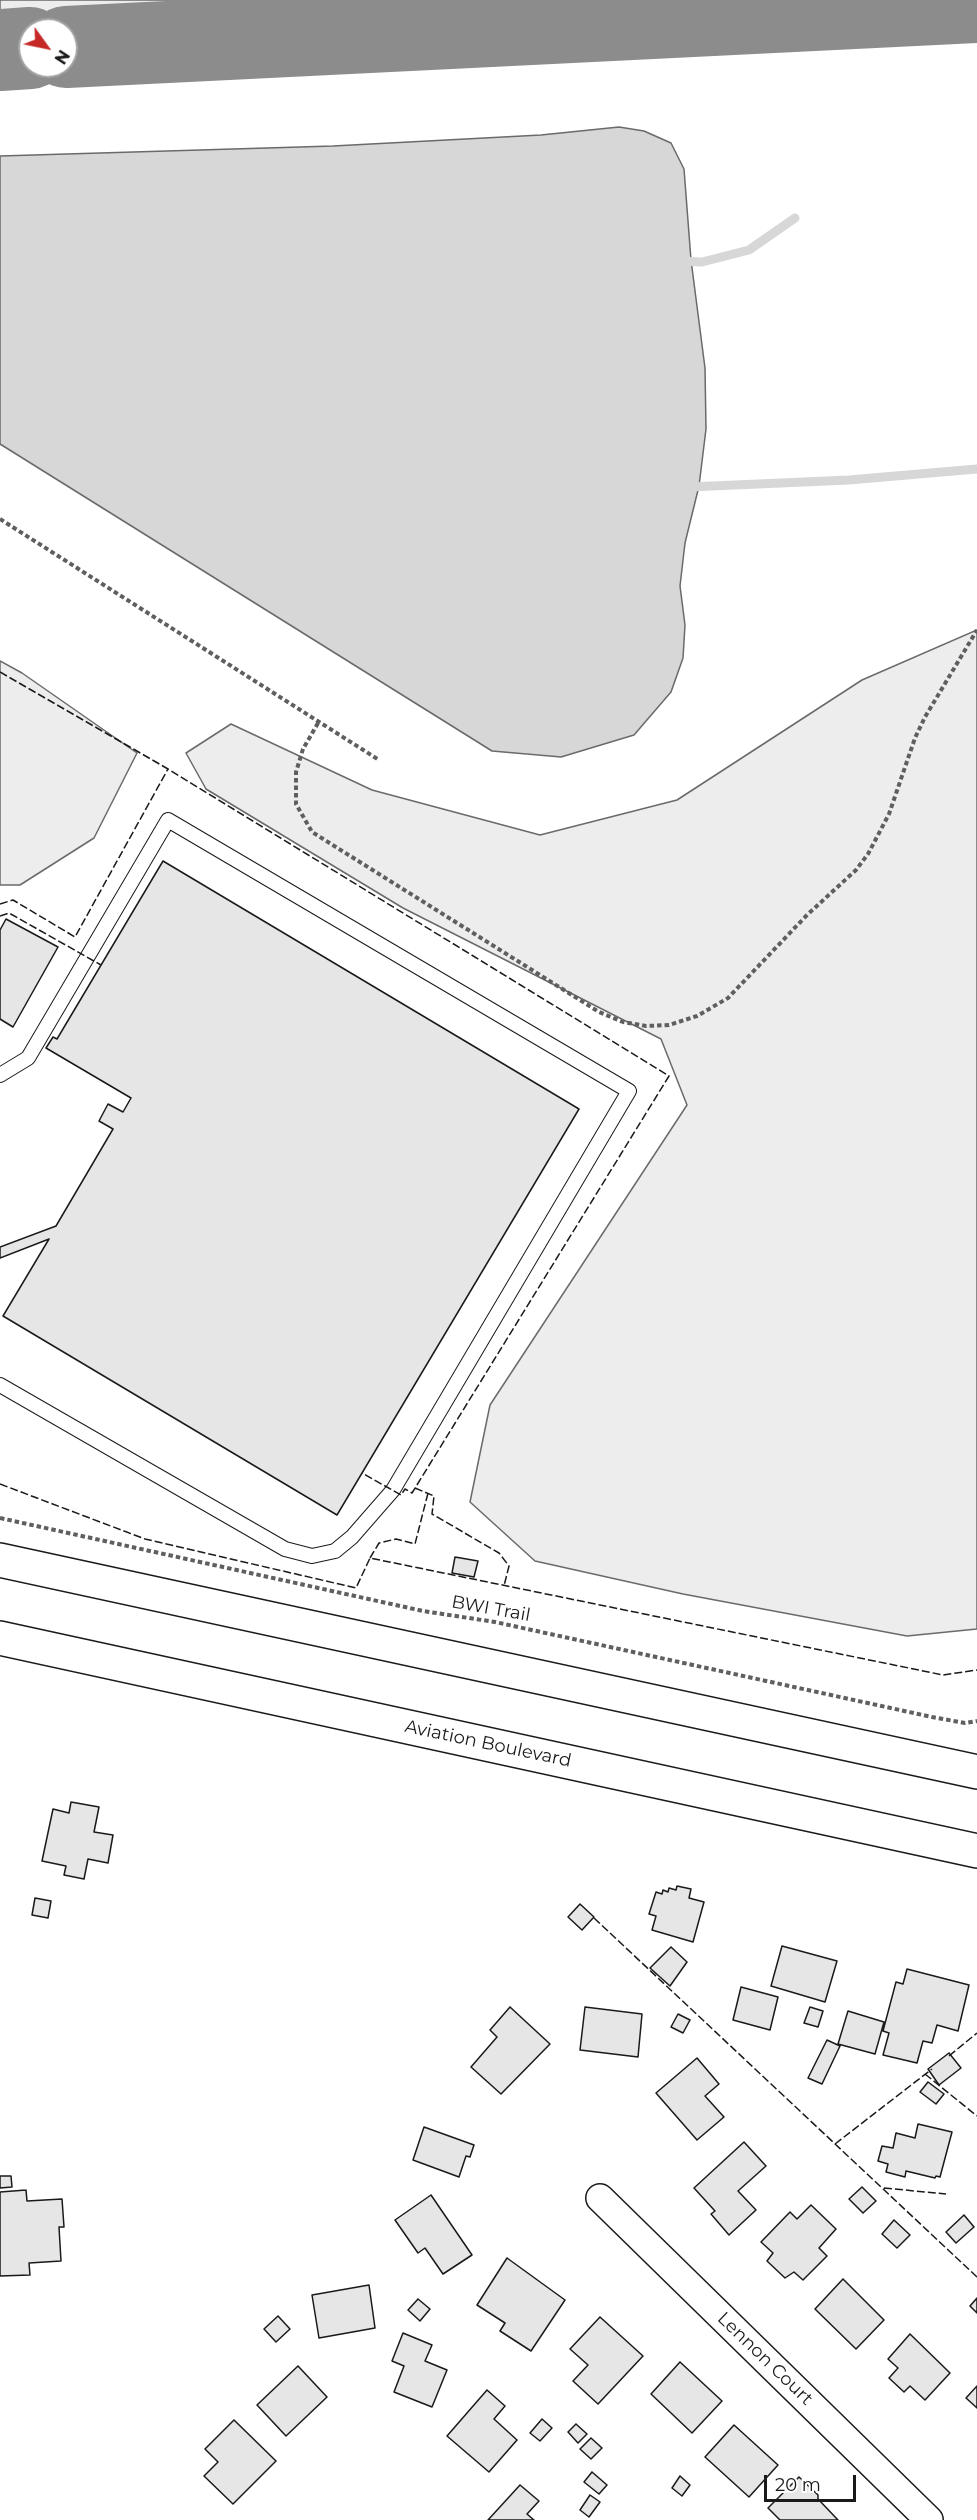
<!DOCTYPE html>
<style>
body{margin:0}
#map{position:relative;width:977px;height:2520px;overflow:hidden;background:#fff;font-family:Montserrat,sans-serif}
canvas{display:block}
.north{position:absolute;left:18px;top:18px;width:60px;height:60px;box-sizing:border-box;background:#fff;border:2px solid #a3a3a3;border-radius:50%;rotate:123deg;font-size:16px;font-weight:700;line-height:24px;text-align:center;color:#1a1a1a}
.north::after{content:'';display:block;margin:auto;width:21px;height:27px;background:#c62828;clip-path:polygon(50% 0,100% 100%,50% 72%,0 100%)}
.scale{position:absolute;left:764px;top:2475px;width:92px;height:27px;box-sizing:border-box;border:3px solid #1a1a1a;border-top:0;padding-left:8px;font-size:18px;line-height:21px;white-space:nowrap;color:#1a1a1a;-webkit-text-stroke:4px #fff;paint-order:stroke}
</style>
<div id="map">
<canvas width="977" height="2520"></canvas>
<div class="north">N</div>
<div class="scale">20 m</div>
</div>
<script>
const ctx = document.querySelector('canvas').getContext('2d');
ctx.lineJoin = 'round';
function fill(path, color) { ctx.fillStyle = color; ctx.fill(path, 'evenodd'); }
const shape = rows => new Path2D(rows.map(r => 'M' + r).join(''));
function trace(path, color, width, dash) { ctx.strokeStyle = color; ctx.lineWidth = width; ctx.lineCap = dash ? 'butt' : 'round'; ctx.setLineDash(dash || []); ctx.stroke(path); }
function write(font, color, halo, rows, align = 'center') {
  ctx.font = font + ' Montserrat,sans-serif'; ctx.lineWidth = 4.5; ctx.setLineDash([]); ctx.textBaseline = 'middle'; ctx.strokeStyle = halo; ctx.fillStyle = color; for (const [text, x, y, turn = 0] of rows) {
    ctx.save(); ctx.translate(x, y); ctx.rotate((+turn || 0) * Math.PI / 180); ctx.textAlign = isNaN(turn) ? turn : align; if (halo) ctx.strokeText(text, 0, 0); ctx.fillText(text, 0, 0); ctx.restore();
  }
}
const built = shape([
 [0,0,331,0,0,16,0,0],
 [977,630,977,1629,907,1636,683,1594,535,1561,470,1502,490,1405,687,1105,661,1039,403,908,206,789,186,753,231,724,372,790,540,835,677,800,862,680,977,630],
 [0,661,22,673,137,753,94,838,20,885,0,885,0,661]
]);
fill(built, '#ededed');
trace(built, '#6a6a6a', 1.5);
const water = shape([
 [619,127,644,131,671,143,684,169,691,260,705,368,706,429,699,486,685,543,680,586,685,625,683,658,671,692,634,735,561,757,492,751,0,444,0,156,333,146,541,135,619,127]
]);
fill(water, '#d7d7d7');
trace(water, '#6a6a6a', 1.5);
trace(shape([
 [679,261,702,262,749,250,795,218],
 [689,487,849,480,977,469]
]), '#d7d7d7', 9);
trace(shape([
 [66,47,977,2],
 [0,50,30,48]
]), '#8c8c8c', 82);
const building = shape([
 [163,861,579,1109,337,1515,3,1316,49,1239,0,1258,0,1247,56,1226,113,1129,99,1121,108,1104,123,1112,131,1098,46,1048,53,1037,57,1039,163,861],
 [6,919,58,947,13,1027,0,1019,0,930,6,919],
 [455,1557,478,1561,474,1577,452,1573,455,1557],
 [71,1802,99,1807,94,1832,113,1835,108,1863,88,1859,84,1879,64,1875,66,1866,42,1861,53,1809,69,1813,71,1802],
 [677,1886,691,1889,689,1898,704,1902,693,1942,652,1930,656,1916,649,1914,656,1892,662,1894,663,1890,668,1892,669,1888,676,1890,677,1886],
 [35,1898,51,1901,48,1918,32,1915,35,1898],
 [580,1904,594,1917,582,1930,568,1917,580,1904],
 [782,1946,837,1961,825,2002,771,1986,782,1946],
 [671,1947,687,1962,670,1986,650,1968,671,1947],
 [907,1969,969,1985,958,2031,937,2025,932,2043,923,2041,917,2063,883,2055,889,2033,883,2031,896,1982,903,1984,907,1969],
 [741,1987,778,1997,770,2030,733,2020,741,1987],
 [510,2007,550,2044,501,2094,471,2067,497,2037,490,2030,510,2007],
 [585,2007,642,2014,638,2057,580,2050,585,2007],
 [810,2007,823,2011,818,2027,804,2023,810,2007],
 [848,2011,884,2022,875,2054,838,2044,848,2011],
 [678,2014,690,2020,683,2033,671,2027,678,2014],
 [827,2040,840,2046,822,2084,808,2078,827,2040],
 [949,2053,961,2068,939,2085,928,2069,949,2053],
 [697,2058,719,2084,705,2096,724,2117,697,2140,656,2093,697,2058],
 [928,2082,944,2094,936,2104,920,2092,928,2082],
 [918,2124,952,2132,940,2177,936,2176,935,2178,906,2171,905,2177,886,2172,888,2164,878,2161,882,2146,893,2148,896,2133,915,2138,918,2124],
 [424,2127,474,2145,470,2157,466,2156,459,2177,413,2160,424,2127],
 [744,2142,766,2166,738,2191,756,2210,729,2235,711,2214,715,2211,694,2188,744,2142],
 [0,2176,11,2176,12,2187,0,2188,0,2176],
 [862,2187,876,2201,863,2213,849,2199,862,2187],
 [26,2190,27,2201,62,2199,64,2227,59,2227,61,2261,29,2263,30,2275,0,2276,0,2192,26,2190],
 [431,2195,472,2255,443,2274,425,2248,418,2253,395,2220,431,2195],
 [811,2205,836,2229,819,2248,827,2256,803,2280,794,2272,785,2278,767,2261,773,2253,761,2242,790,2212,797,2219,811,2205],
 [964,2215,974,2227,956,2243,946,2232,964,2215],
 [894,2220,910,2235,897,2248,882,2234,894,2220],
 [507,2258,565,2300,531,2351,500,2331,505,2323,477,2305,507,2258],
 [843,2279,884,2320,856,2349,815,2309,843,2279],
 [369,2285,375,2328,319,2338,312,2295,369,2285],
 [977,2298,977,2313,970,2306,977,2298],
 [418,2299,430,2309,420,2321,408,2310,418,2299],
 [278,2316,290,2329,276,2342,264,2329,278,2316],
 [600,2317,643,2356,598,2404,573,2381,588,2365,570,2349,600,2317],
 [403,2333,432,2345,425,2361,447,2370,432,2407,394,2392,404,2366,392,2361,403,2333],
 [910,2334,950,2373,925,2400,910,2386,904,2392,889,2378,898,2368,888,2359,910,2334],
 [680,2362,722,2401,692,2433,651,2394,680,2362],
 [298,2366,327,2397,286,2436,257,2405,298,2366],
 [977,2386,977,2408,966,2398,977,2386],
 [487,2390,505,2406,494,2419,517,2440,489,2472,447,2436,487,2390],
 [542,2419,552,2428,540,2441,530,2433,542,2419],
 [234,2420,276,2461,233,2504,204,2476,218,2462,205,2449,234,2420],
 [576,2424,587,2434,578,2443,568,2432,576,2424],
 [734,2425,778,2465,749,2497,705,2457,734,2425],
 [591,2438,602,2448,591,2459,580,2449,591,2438],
 [592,2472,607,2485,599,2494,584,2482,592,2472],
 [680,2476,690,2485,682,2496,672,2488,680,2476],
 [799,2477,818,2495,818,2499,838,2520,780,2520,768,2508,799,2477],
 [520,2485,539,2501,527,2514,534,2520,488,2520,520,2485],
 [590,2495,600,2502,589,2517,580,2510,590,2495]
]);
fill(building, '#e6e6e6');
trace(building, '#1a1a1a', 1.5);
const lane = shape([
 [0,1075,28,1058,168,820,629,1091,393,1490,352,1537,335,1551,312,1556,285,1549,0,1385]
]);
const street = shape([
 [600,2198,929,2520]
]);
const primary = shape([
 [0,1560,977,1772],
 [0,1638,977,1851]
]);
trace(lane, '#1a1a1a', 16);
trace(street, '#1a1a1a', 30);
trace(primary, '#1a1a1a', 36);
trace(shape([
 [0,519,379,760],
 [318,723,303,749,296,772,296,804,312,832,599,1012,623,1022,646,1026,669,1025,697,1016,728,998,807,915,856,870,868,854,889,814,915,738,925,717,977,630],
 [0,1518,423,1611,495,1622,932,1717,965,1723,977,1721]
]), '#5f5f5f', 4, [4.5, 3]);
trace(lane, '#fff', 14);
trace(street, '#fff', 27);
trace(primary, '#fff', 33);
trace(shape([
 [0,672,168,769,669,1076,412,1493,405,1489,401,1495,362,1473],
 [0,904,13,900,75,937,168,769],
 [0,916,9,913,101,965],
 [0,1484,145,1539,356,1588,370,1558,943,1675,977,1670],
 [415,1488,434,1496,432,1514,499,1553,509,1566,504,1586],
 [370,1558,379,1543,396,1539,415,1544,428,1493],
 [594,1918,977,2277],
 [949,2056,977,2033],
 [925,2074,977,2116],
 [835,2144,932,2069],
 [884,2188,946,2194]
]), '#1a1a1a', 1.5, [8, 3]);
write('18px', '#1a1a1a', '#fff', [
 ["BWI Trail",491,1609,10],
 ["Aviation Boulevard",488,1744,12],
 ["Lennon Court",765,2359,44]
]);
</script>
